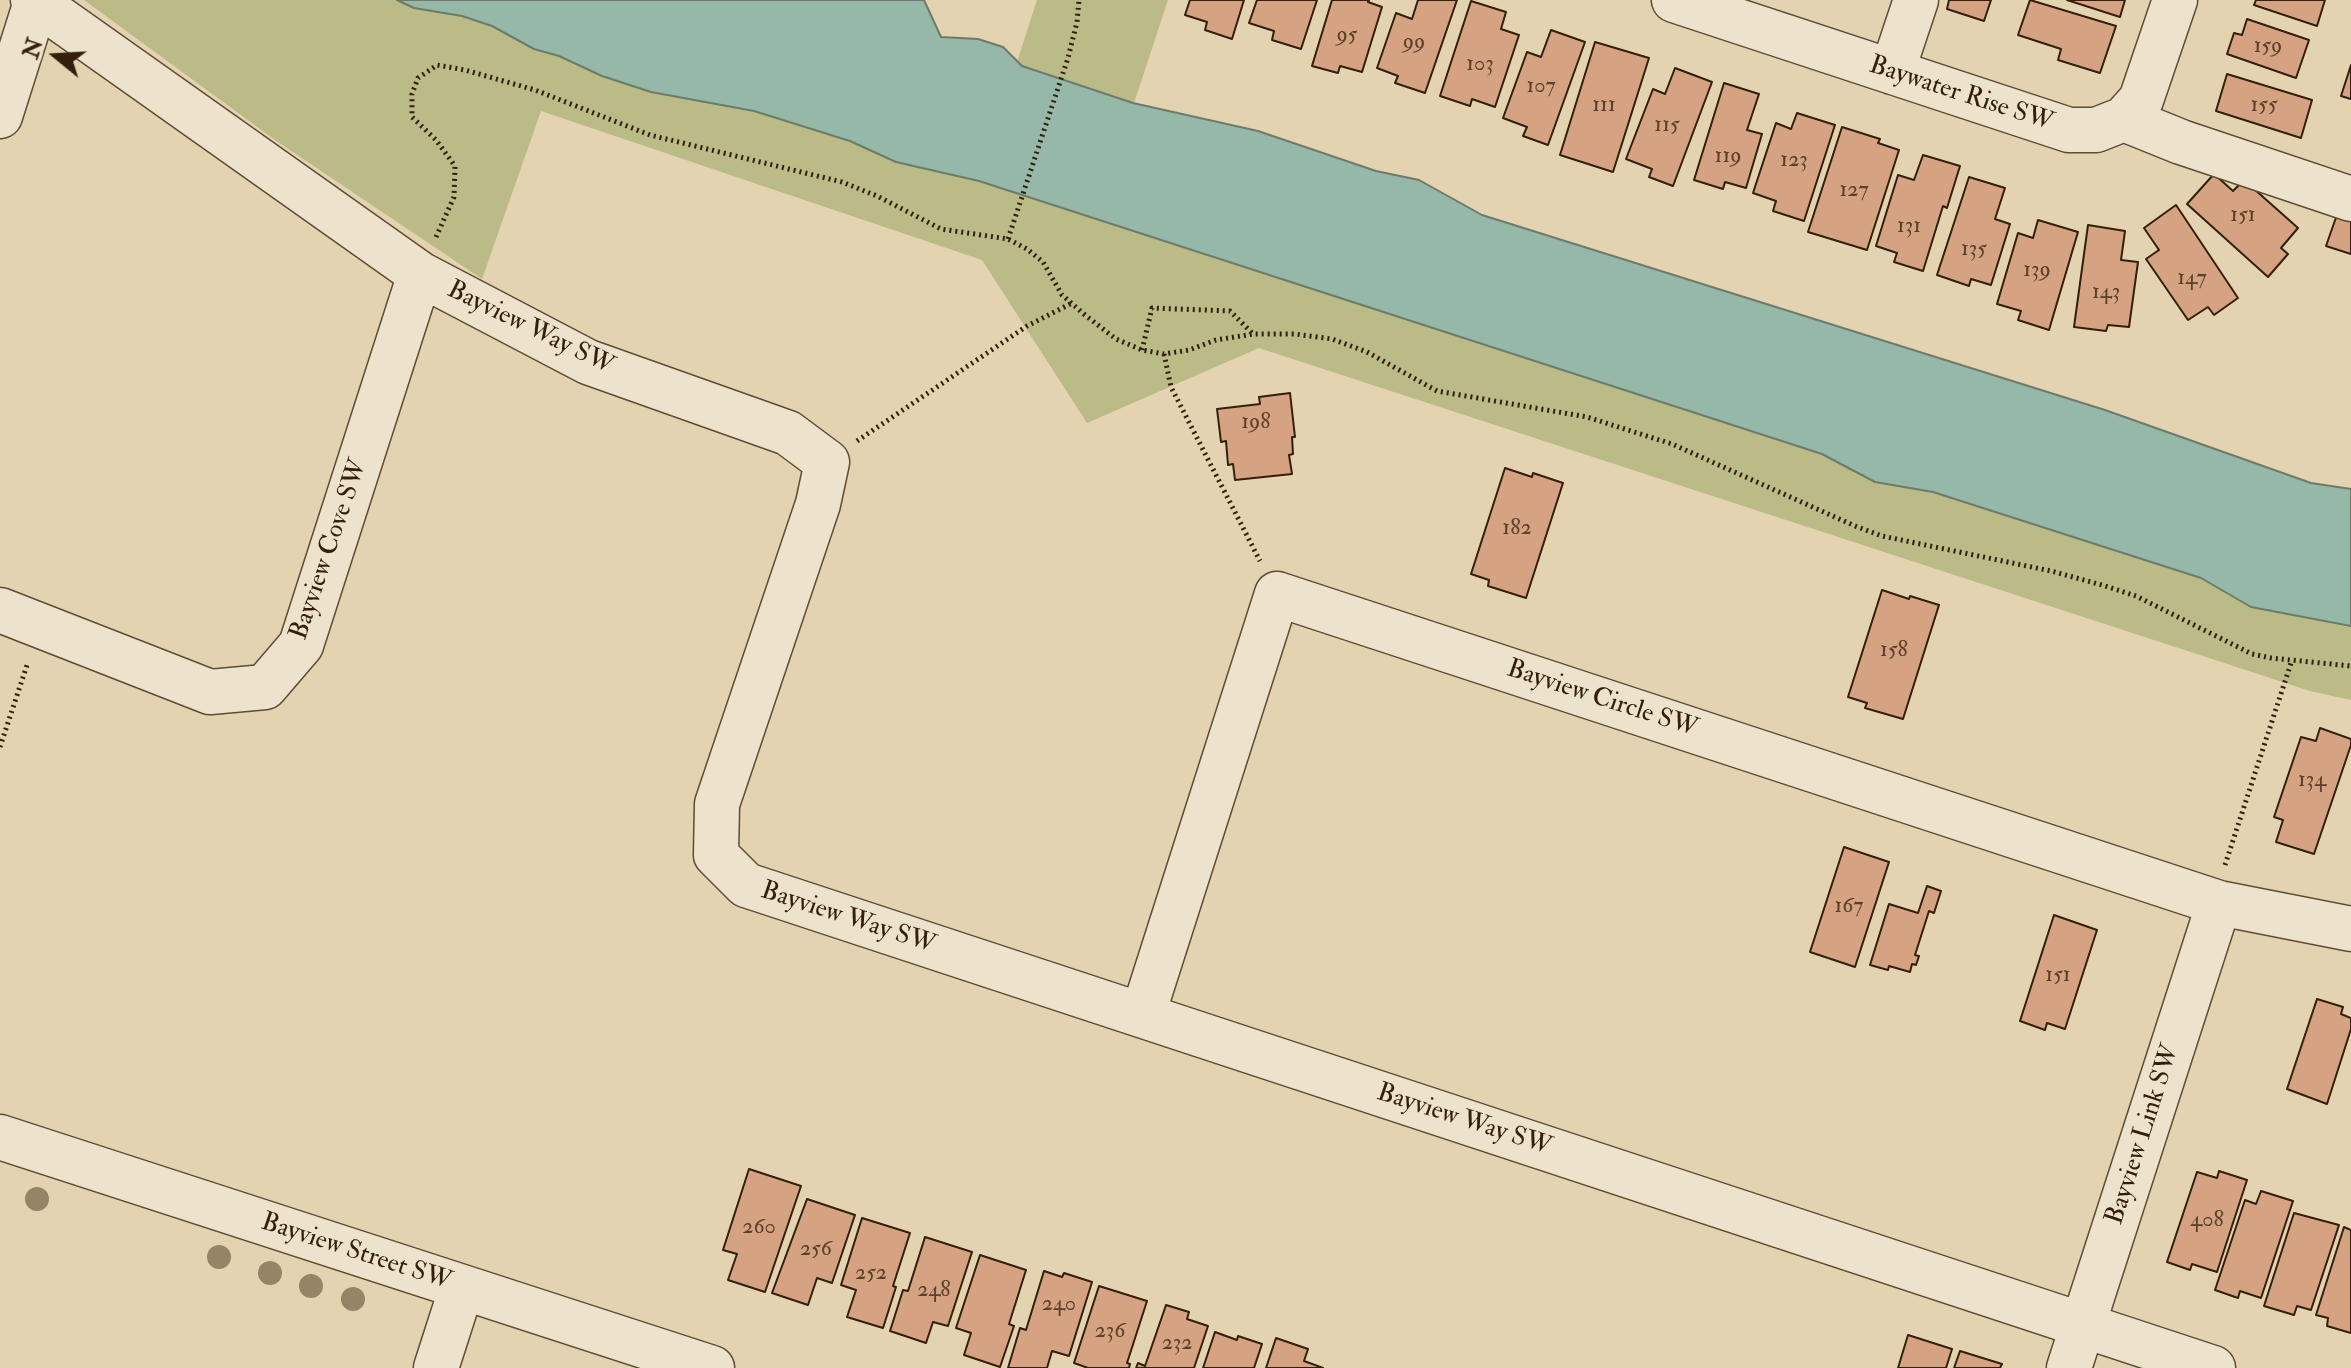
<!DOCTYPE html>
<style>
body{margin:0}
#map{position:relative;width:2351px;height:1368px;overflow:hidden;background:#e4d3b0;font-family:"IM FELL Double Pica",serif}
canvas{display:block}
.north{position:absolute;left:16px;top:16px;width:80px;height:80px;-webkit-text-stroke:6px #ede2cc;paint-order:stroke;rotate:288deg;font-size:22px;font-weight:700;line-height:32px;text-align:center;color:#331f0c}
.north::after{content:'';display:block;margin:auto;width:28px;height:36px;background:#331f0c;clip-path:polygon(50% 0,100% 100%,50% 72%,0 100%)}
</style>
<div id="map">
<canvas width="2351" height="1368"></canvas>
<div class="north">N</div>
</div>
<script>
const ctx = document.querySelector('canvas').getContext('2d');
ctx.lineJoin = 'round';
function fill(path, color) { ctx.fillStyle = color; ctx.fill(path, 'evenodd'); }
const shape = rows => new Path2D(rows.map(r => 'M' + r).join(''));
function trace(path, color, width, dash) { ctx.strokeStyle = color; ctx.lineWidth = width; ctx.lineCap = dash ? 'butt' : 'round'; ctx.setLineDash(dash || []); ctx.stroke(path); }
function write(font, color, halo, rows, align = 'center') {
  ctx.font = font + ' "IM FELL Double Pica",serif'; ctx.lineWidth = 6; ctx.setLineDash([]); ctx.textBaseline = 'middle'; ctx.strokeStyle = halo; ctx.fillStyle = color; for (const [text, x, y, turn = 0] of rows) {
    ctx.save(); ctx.translate(x, y); ctx.rotate((+turn || 0) * Math.PI / 180); ctx.textAlign = isNaN(turn) ? turn : align; if (halo) ctx.strokeText(text, 0, 0); ctx.fillText(text, 0, 0); ctx.restore();
  }
}
fill(shape([
 [84,0,397,0,414,8,462,16,492,26,534,49,559,56,602,76,651,92,754,111,850,141,896,162,979,181,1822,454,1875,482,1933,492,2201,578,2251,607,2351,626,2351,700,2310,691,1259,348,1087,423,982,260,541,111,482,279,275,140],
 [1037,0,1168,0,1134,103,1022,66,1017,62]
]), '#babb87');
const water = shape([
 [397,0,924,0,941,37,978,39,1003,47,1022,66,1133,103,1258,131,1376,171,1419,180,1482,215,2105,410,2311,483,2351,489,2351,626,2251,607,2201,578,1933,492,1875,482,1822,454,979,181,896,162,850,141,754,111,651,92,602,76,559,56,534,49,492,26,462,16,414,8,397,0]
]);
fill(water, '#95b8a9');
trace(water, '#6e7b6a', 2);
const building = shape([
 [1190,0,1244,0,1232,39,1205,30,1207,22,1185,15,1190,0],
 [1257,0,1317,0,1301,49,1272,40,1274,31,1249,23,1257,0],
 [1332,0,1369,0,1368,2,1382,7,1362,72,1340,66,1338,73,1312,66,1332,0],
 [1418,0,1457,0,1425,93,1395,83,1398,76,1377,68,1396,13,1412,19,1418,0],
 [1949,0,1991,0,1984,21,1947,9,1949,0],
 [2030,0,2116,26,2100,73,2058,60,2061,49,2018,35,2030,0],
 [2067,0,2125,0,2120,17,2067,0],
 [2256,0,2325,0,2317,26,2254,5,2256,0],
 [1471,1,1506,12,1501,29,1519,35,1495,107,1472,99,1470,106,1440,96,1471,1],
 [2247,19,2309,40,2296,78,2227,54,2234,33,2242,35,2247,19],
 [1551,30,1585,42,1548,145,1523,136,1527,127,1503,118,1527,52,1541,57,1551,30],
 [1595,42,1649,58,1613,172,1560,155,1595,42],
 [2351,65,2351,99,2341,96,2351,65],
 [1675,68,1712,82,1673,186,1649,177,1652,169,1626,159,1653,89,1665,94,1675,68],
 [2227,74,2312,100,2301,138,2216,111,2227,74],
 [1724,83,1759,94,1747,130,1762,134,1746,188,1725,182,1723,189,1694,180,1724,83],
 [1797,113,1835,125,1804,221,1773,211,1776,201,1753,193,1776,123,1791,129,1797,113],
 [1842,127,1880,139,1878,143,1899,150,1867,250,1808,232,1842,127],
 [1923,155,1960,166,1947,208,1943,206,1923,271,1894,262,1897,253,1876,246,1898,175,1914,180,1923,155],
 [2214,174,2233,191,2244,180,2298,228,2281,248,2288,254,2268,277,2187,204,2214,174],
 [1969,177,2005,188,1995,219,2010,224,1991,285,1971,279,1969,286,1937,275,1969,177],
 [2176,205,2238,298,2214,315,2208,307,2188,320,2146,259,2159,250,2144,228,2176,205],
 [2339,209,2351,213,2351,254,2326,246,2339,209],
 [2038,220,2078,232,2049,330,2018,320,2021,311,1997,304,2018,233,2033,238,2038,220],
 [2088,225,2125,231,2121,260,2138,262,2129,327,2108,325,2106,331,2074,327,2088,225],
 [1290,393,1295,437,1292,437,1293,454,1289,455,1292,474,1235,480,1233,464,1228,465,1226,441,1221,442,1217,409,1260,404,1259,397,1290,393],
 [1505,468,1532,477,1533,473,1563,483,1526,598,1488,586,1489,580,1471,574,1505,468],
 [1882,590,1909,599,1910,596,1939,605,1903,719,1865,708,1867,703,1848,697,1882,590],
 [2320,728,2351,739,2351,745,2314,854,2276,842,2283,820,2274,817,2301,737,2316,741,2320,728],
 [1844,847,1889,862,1855,967,1810,952,1844,847],
 [1927,886,1941,891,1934,913,1929,911,1915,955,1919,956,1916,965,1912,964,1910,972,1889,966,1888,970,1870,965,1889,904,1918,913,1927,886],
 [2054,915,2097,930,2065,1029,2047,1023,2045,1030,2020,1021,2054,915],
 [2317,999,2343,1007,2341,1014,2351,1018,2351,1029,2327,1104,2287,1089,2317,999],
 [749,1169,801,1186,765,1292,728,1280,737,1254,723,1250,749,1169],
 [2219,1171,2247,1180,2217,1272,2192,1264,2190,1270,2167,1262,2197,1172,2217,1178,2219,1171],
 [2261,1191,2293,1201,2261,1298,2240,1291,2238,1298,2215,1290,2245,1200,2256,1204,2261,1191],
 [807,1199,855,1215,832,1283,817,1278,808,1305,772,1293,807,1199],
 [2294,1213,2339,1225,2311,1310,2297,1306,2294,1315,2264,1306,2294,1213],
 [862,1218,910,1233,893,1286,896,1287,883,1328,847,1317,856,1290,841,1285,862,1218],
 [2344,1227,2351,1230,2351,1333,2327,1326,2328,1318,2316,1315,2344,1227],
 [925,1237,972,1252,948,1326,933,1322,926,1343,890,1331,903,1290,908,1291,925,1237],
 [980,1255,1026,1270,1009,1324,1014,1326,1000,1367,964,1355,971,1333,956,1328,980,1255],
 [1044,1271,1062,1277,1064,1273,1092,1282,1069,1356,1052,1351,1047,1368,1008,1368,1020,1328,1026,1330,1044,1271],
 [1099,1286,1147,1301,1127,1363,1130,1364,1129,1368,1088,1368,1074,1363,1099,1286],
 [1166,1305,1189,1312,1187,1319,1208,1326,1194,1368,1136,1368,1138,1363,1145,1366,1166,1305],
 [1215,1332,1237,1340,1238,1336,1262,1344,1254,1368,1203,1368,1215,1332],
 [1908,1335,1952,1349,1946,1368,1898,1368,1908,1335],
 [1276,1338,1308,1349,1304,1361,1323,1368,1266,1368,1276,1338],
 [1960,1351,2002,1364,2000,1368,1954,1368,1960,1351]
]);
fill(building, '#d5a382');
trace(building, '#331f0c', 2);
const minor = shape([
 [33,0,420,274,588,362,788,433,827,462,818,504,717,804,716,855,746,885,2213,1368],
 [1674,0,2069,130,2096,130,2124,119,2141,100,2175,0],
 [1892,72,1916,0],
 [0,116,36,2],
 [2124,119,2181,142,2351,199],
 [0,610,210,692,265,687,301,645,420,274],
 [1143,1014,1277,594,2219,903,2351,929],
 [0,1137,712,1368],
 [436,1368,462,1287],
 [2069,1368,2219,903]
]);
trace(minor, '#5f4c35', 47);
trace(shape([
 [436,237,454,197,455,166,436,140,412,117,412,94,418,78,437,65,465,70,535,90,650,135,842,182,877,196,941,229,1008,239,1027,249,1043,262,1062,295,1085,315,1116,339,1142,350,1164,354,1189,350,1216,340,1253,334,1295,334,1332,339,1367,352,1437,391,1587,417,1672,444,1855,526,1882,536,2051,571,2102,585,2136,596,2252,654,2271,658,2351,666],
 [1008,239,1068,58,1077,22,1079,0],
 [1142,350,1152,308,1230,311,1253,334],
 [1164,354,1171,387,1260,561],
 [857,441,1027,326,1072,303],
 [0,747,28,662],
 [2225,865,2292,660]
]), '#331f0c', 5, [2, 4]);
trace(minor, '#ede2cc', 44);
ctx.fillStyle = '#958567';
for (const [x, y] of [
 [37,1199],
 [219,1257],
 [270,1273],
 [311,1286],
 [353,1299]
]) { ctx.beginPath(); ctx.arc(x, y, 12, 0, 2 * Math.PI); ctx.fill(); }
write('22px', '#5c402a', null, [
 ["95",1347,36],
 ["99",1414,43],
 ["159",2268,47],
 ["103",1480,65],
 ["107",1541,87],
 ["111",1604,106],
 ["155",2264,106],
 ["115",1667,126],
 ["119",1728,157],
 ["123",1794,161],
 ["127",1854,191],
 ["151",2243,216],
 ["131",1909,227],
 ["135",1974,250],
 ["139",2037,271],
 ["147",2192,279],
 ["143",2106,293],
 ["198",1256,423],
 ["182",1517,529],
 ["158",1894,651],
 ["134",2312,781],
 ["167",1849,907],
 ["151",2058,976],
 ["408",2207,1221],
 ["260",759,1228],
 ["256",816,1250],
 ["252",871,1274],
 ["248",934,1291],
 ["240",1059,1305],
 ["236",1110,1332],
 ["232",1177,1344]
]);
write('26px', '#331f0c', '#ede2cc', [
 ["Baywater Rise SW",1961,95,18],
 ["Bayview Way SW",530,329,26],
 ["Bayview Cove SW",330,550,-71],
 ["Bayview Circle SW",1602,700,18],
 ["Bayview Way SW",848,919,18],
 ["Bayview Way SW",1464,1121,18],
 ["Bayview Link SW",2144,1135,-72],
 ["Bayview Street SW",356,1253,18]
]);
</script>
